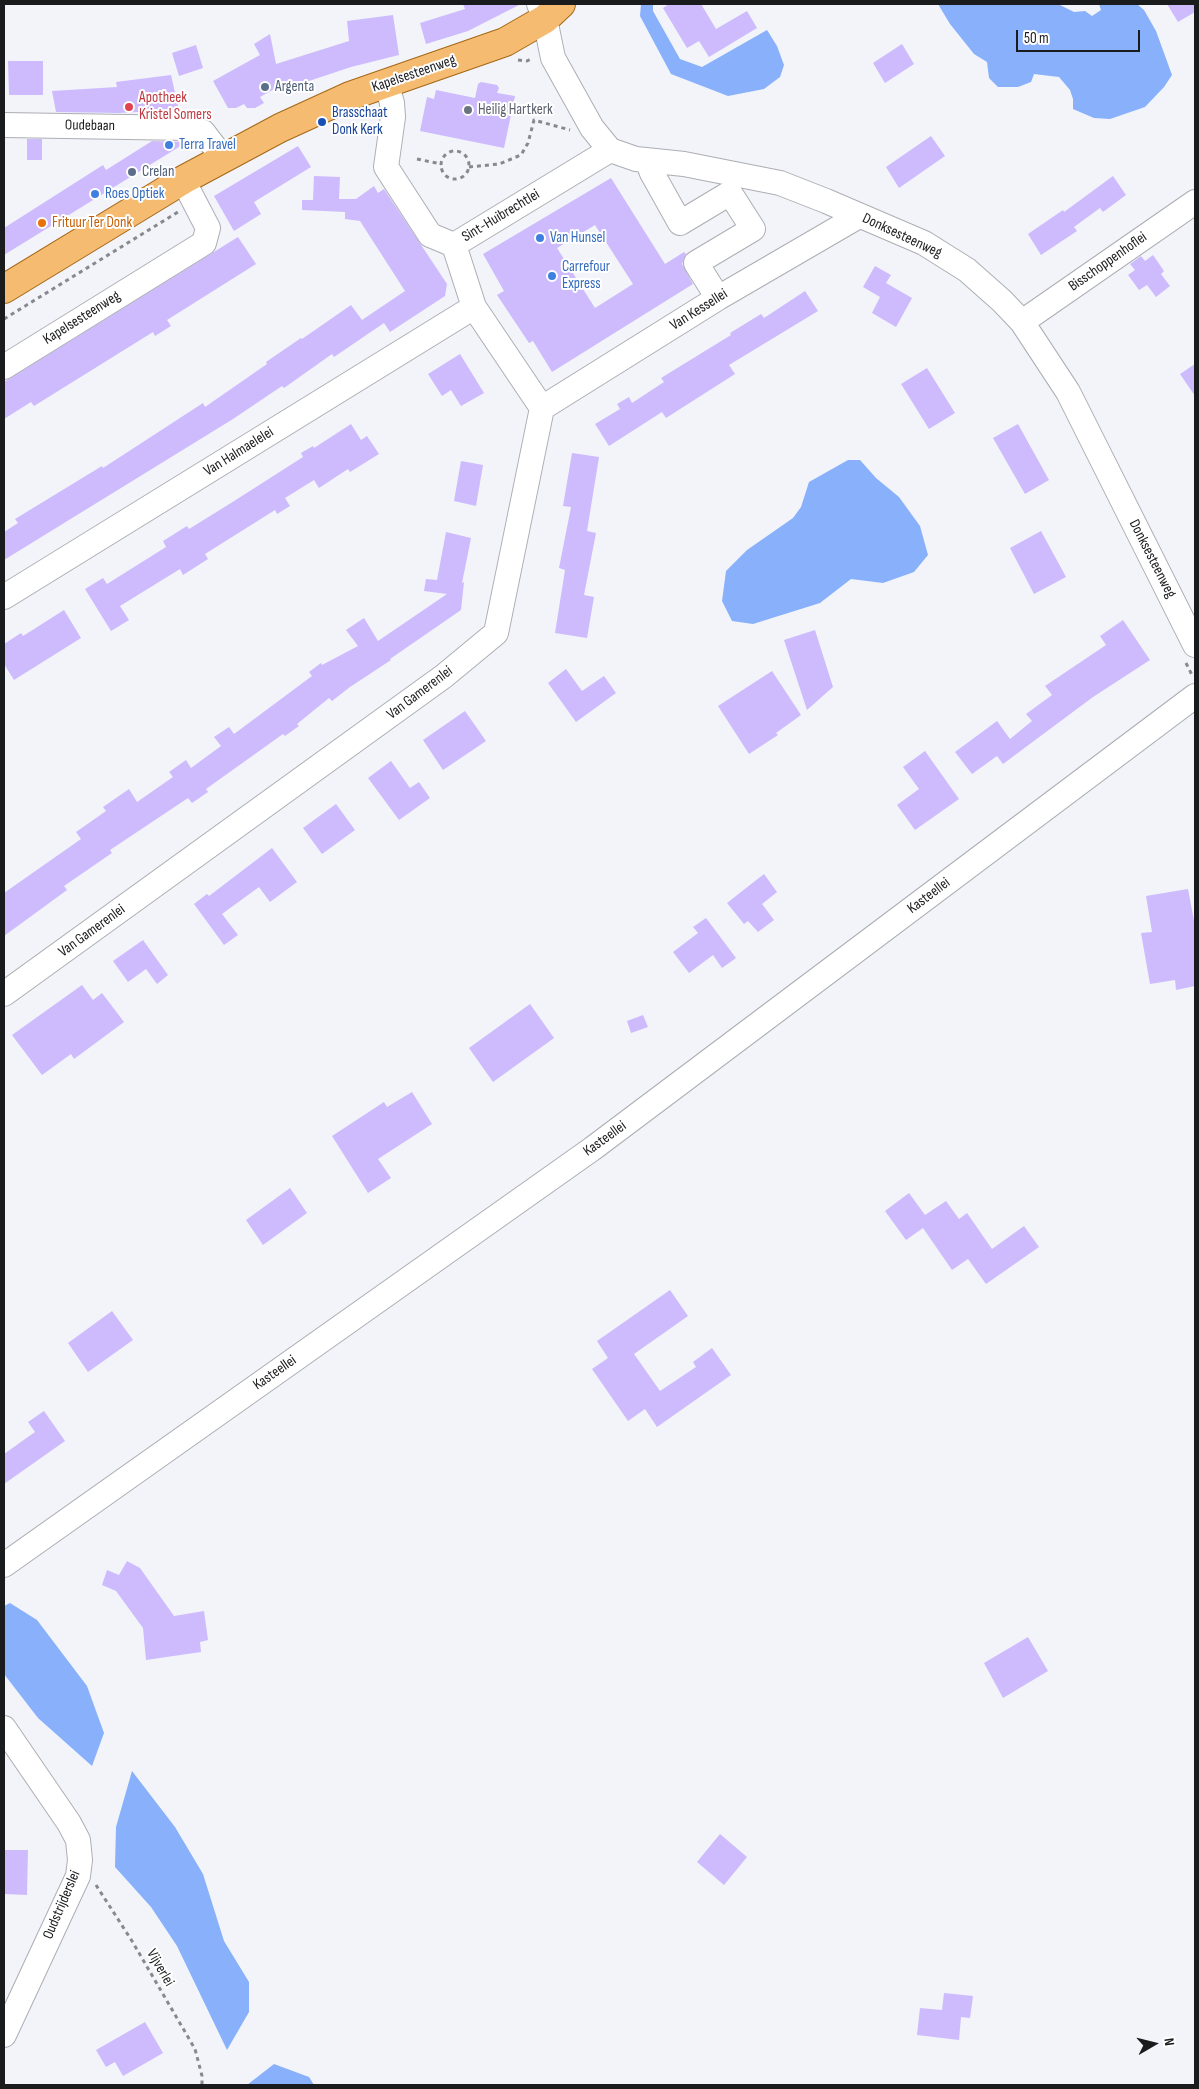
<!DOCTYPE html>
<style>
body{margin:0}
#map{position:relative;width:1199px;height:2089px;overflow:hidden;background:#f2f4fa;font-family:"Sofia Sans Condensed",sans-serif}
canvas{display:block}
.frame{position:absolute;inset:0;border:5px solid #1a1b1d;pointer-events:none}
.north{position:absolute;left:1129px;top:2019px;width:50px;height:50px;-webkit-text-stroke:4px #fff;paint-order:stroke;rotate:82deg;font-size:14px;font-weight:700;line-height:20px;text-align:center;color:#1a1b1d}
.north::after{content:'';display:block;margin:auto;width:18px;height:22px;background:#1a1b1d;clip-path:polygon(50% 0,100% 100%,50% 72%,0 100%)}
.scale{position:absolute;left:1016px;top:30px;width:124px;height:22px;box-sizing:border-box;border:2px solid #1a1b1d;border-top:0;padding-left:6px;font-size:15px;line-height:18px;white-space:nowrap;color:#1a1b1d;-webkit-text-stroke:4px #fff;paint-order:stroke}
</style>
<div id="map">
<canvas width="1199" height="2089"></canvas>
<div class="frame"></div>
<div class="north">N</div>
<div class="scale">50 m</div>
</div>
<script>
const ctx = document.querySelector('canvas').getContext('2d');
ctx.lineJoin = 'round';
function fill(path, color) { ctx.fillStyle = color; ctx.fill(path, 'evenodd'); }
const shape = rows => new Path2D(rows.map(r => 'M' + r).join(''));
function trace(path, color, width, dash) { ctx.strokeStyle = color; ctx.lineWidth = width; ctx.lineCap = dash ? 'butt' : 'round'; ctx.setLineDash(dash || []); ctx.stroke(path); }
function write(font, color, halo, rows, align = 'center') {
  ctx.font = font + ' "Sofia Sans Condensed",sans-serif'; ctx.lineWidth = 4; ctx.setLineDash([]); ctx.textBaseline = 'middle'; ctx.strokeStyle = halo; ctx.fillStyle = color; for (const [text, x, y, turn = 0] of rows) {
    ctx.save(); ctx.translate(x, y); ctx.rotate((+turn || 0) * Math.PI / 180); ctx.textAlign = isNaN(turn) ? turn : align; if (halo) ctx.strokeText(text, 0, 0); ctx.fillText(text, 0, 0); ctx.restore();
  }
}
fill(shape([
 [641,4,653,4,653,11,680,59,702,67,767,30,777,46,784,65,780,77,764,89,728,96,671,74,640,16],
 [938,4,1058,4,1074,12,1085,11,1092,16,1101,10,1099,4,1137,4,1144,10,1156,31,1172,75,1164,87,1145,107,1110,119,1094,118,1073,109,1073,99,1070,90,1059,77,1034,74,1031,82,1018,87,998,87,989,78,987,62,974,54,950,24],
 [848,460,860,460,876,478,899,497,920,526,928,555,914,572,883,583,851,579,820,603,753,624,732,621,722,601,726,571,747,550,793,518,801,507,809,482],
 [10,1603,37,1620,87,1686,104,1733,92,1766,38,1718,4,1674,4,1606],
 [132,1771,175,1827,203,1874,224,1941,249,1982,249,2012,227,2050,177,1946,151,1907,115,1867,116,1827],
 [274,2064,309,2077,314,2085,247,2085]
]), '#88b0fb');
fill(shape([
 [463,4,521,4,468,31,426,44,420,23,465,9],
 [669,4,701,4,716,29,747,11,757,28,709,57,699,41,687,48,663,8],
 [1167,4,1195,4,1195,12,1178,22],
 [393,15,399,55,351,67,288,88,285,83,260,97,264,103,255,108,247,108,244,104,236,108,228,108,213,81,260,55,254,44,270,34,276,64,349,41,347,21],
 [902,44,914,64,885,83,873,63],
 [196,45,203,68,179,76,172,53],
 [8,61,43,61,43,95,9,95],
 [171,75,179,110,118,113,56,112,52,91,117,87,116,82],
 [481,82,497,85,499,88,497,93,515,96,504,148,420,131,427,97,434,99,436,90,475,98,478,84],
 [931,136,945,156,899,188,886,167],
 [27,139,42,139,42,160,27,160],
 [152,141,187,142,4,255,4,228,103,165,106,170],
 [298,146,311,167,254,202,261,214,234,231,214,196],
 [314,176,340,177,339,199,356,199,374,186,378,193,384,189,447,284,445,296,390,332,384,323,334,357,332,354,284,388,282,386,233,419,4,560,4,532,18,523,15,519,102,466,103,468,203,403,205,407,267,364,266,362,301,338,302,339,351,305,362,320,405,291,360,221,345,219,345,212,302,210,302,200,313,200],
 [1113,176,1126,195,1103,212,1100,208,1074,227,1077,231,1041,255,1028,234,1063,210,1064,212],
 [611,178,665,264,684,252,686,254,682,264,693,284,552,372,533,341,529,343,497,295,504,291,483,254],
 [595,225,633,284,595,308,557,248],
 [238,237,256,264,167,320,171,326,155,336,153,332,34,406,31,402,4,419,4,382],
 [1153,255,1164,271,1161,274,1170,286,1156,297,1147,285,1139,290,1128,275,1135,270,1130,264,1141,256,1145,261],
 [875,266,891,275,886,283,912,298,896,327,872,313,880,297,863,287],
 [805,291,818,311,729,365,735,374,666,418,662,412,609,446,595,424,620,409,617,404,629,397,632,403,664,382,661,378,731,335,730,333,761,314,764,318],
 [460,354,484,393,461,406,451,390,442,396,428,374],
 [1195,364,1195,396,1180,374],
 [927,368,955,413,929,429,901,384],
 [351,424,361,440,367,436,379,454,350,472,348,469,319,488,314,480,285,498,290,506,277,514,275,510,205,554,208,559,183,575,180,569,120,606,129,620,111,631,85,589,103,578,107,584,166,547,163,541,187,526,189,529,231,503,303,457,301,453,313,446,314,448],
 [1018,424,1049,480,1025,494,993,438],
 [572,453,599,457,587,531,596,533,584,595,594,597,587,638,555,633,565,570,559,568,571,507,563,506],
 [461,461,483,465,476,506,454,501],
 [1041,531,1066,577,1034,594,1010,548],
 [446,532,471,538,462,583,464,582,461,610,390,659,391,660,350,687,332,701,329,698,297,724,299,726,285,736,283,734,206,789,208,792,192,803,188,798,110,850,112,853,64,886,67,890,4,936,4,893,81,839,76,832,106,811,103,807,129,789,137,802,173,777,169,772,186,760,191,768,221,746,214,737,229,727,234,734,312,676,309,672,321,663,322,665,358,646,346,630,364,618,378,641,447,594,424,591,426,579,437,580],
 [64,610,81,638,14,680,4,664,4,644,21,633,23,636],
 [1123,620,1150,660,1093,697,1003,764,997,756,972,774,955,752,997,721,1010,739,1032,721,1026,714,1052,695,1045,686,1106,645,1100,636],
 [815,630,833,687,807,710,784,640],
 [566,669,582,691,604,676,616,693,576,722,548,683],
 [772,671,801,715,776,733,778,735,749,754,718,706],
 [465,711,486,741,443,770,423,740],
 [925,751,959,799,915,830,897,805,919,789,903,767],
 [391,761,410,788,419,782,430,798,399,820,368,778],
 [336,804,355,830,322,854,303,828],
 [272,848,297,882,270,902,259,887,222,914,238,935,224,945,194,904,207,894,209,896],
 [764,874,777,892,762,904,774,920,758,932,748,921,744,924,727,903],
 [1188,889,1195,926,1195,986,1176,990,1175,980,1150,984,1141,933,1152,932,1146,896],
 [706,918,736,958,722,968,713,955,689,973,673,952,698,933,693,927],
 [143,940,168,975,157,984,146,969,128,982,113,961],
 [82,985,93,1000,102,993,124,1022,74,1059,71,1054,42,1075,12,1035],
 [530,1004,554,1038,493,1082,469,1048],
 [643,1015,648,1027,631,1033,627,1021],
 [412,1092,432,1124,378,1159,391,1178,368,1193,332,1136,384,1102,387,1107],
 [290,1188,307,1213,263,1245,246,1220],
 [909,1193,925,1215,946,1201,959,1219,967,1213,992,1249,1024,1226,1039,1247,986,1284,968,1259,952,1270,923,1228,906,1240,885,1211],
 [670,1290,688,1316,634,1354,660,1391,696,1367,693,1362,712,1348,731,1375,657,1427,645,1409,628,1421,592,1369,608,1358,597,1341],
 [112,1311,133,1340,88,1372,68,1343],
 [44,1411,65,1441,4,1484,4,1454,35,1432,28,1422],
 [127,1561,140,1568,174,1616,204,1611,208,1640,200,1642,201,1652,146,1660,143,1628,116,1591,102,1585,107,1570,119,1575],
 [1028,1637,1048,1671,1003,1698,984,1663],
 [720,1834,747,1857,724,1885,697,1862],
 [4,1850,28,1850,27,1895,4,1894],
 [944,1993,973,1996,970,2018,961,2017,959,2040,917,2035,920,2008,942,2010],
 [145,2022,163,2053,123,2076,115,2062,106,2067,96,2050]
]), '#cdbbfd');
const minor = shape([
 [539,4,545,19,553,58,592,128,610,150,636,159,684,164,780,183,826,201,924,243,967,270,1002,301,1022,322,1068,392,1195,645],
 [386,82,392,103,393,117,386,167,430,235,454,245],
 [4,125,190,128,203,132,223,158],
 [647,160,652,173,680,223,730,193,753,229,696,263,718,298],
 [454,245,610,150],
 [1022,322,1195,202],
 [4,367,204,243,208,228,183,180],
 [542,408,718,298,859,216],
 [4,597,474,307],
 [4,994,444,676,496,633,542,408,474,307,454,245],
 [4,1565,592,1149,1195,696],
 [4,1728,69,1823,78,1840,80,1860,78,1876,4,2035]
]);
const major = shape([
 [4,289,183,180,280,128,350,96,505,42,545,19,561,4]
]);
trace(minor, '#acaeb3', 26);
trace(major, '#a46716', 30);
trace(shape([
 [518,60,527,61,533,58],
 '441 165a14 14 0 1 1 28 0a14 14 0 1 1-28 0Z',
 [417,159,441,164],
 [469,167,499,164,521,155,528,143,534,120,570,130],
 [4,319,178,212],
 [1186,663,1193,677],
 [96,1885,132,1941,195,2049,202,2076,202,2085]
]), '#87898d', 3, [4, 4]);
trace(minor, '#fff', 24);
trace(major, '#f5bc71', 28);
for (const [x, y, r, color] of [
 [265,87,5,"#5c6f8a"],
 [129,107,5,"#e0444e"],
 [468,110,5,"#6b7280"],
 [322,122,5,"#1a4fb4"],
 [169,145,5,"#3f7fe0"],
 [132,172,5,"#5c6f8a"],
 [95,194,5,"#3f7fe0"],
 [42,223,5,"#e8710a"],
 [540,238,5,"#3f7fe0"],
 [552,276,5,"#3f7fe0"]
]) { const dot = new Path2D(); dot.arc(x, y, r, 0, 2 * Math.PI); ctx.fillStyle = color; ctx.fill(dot); trace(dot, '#fff', 2); }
write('15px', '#1a1b1d', '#fff', [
 ["Kapelsesteenweg",414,74,-19],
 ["Oudebaan",90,126,1],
 ["Sint-Huibrechtlei",501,216,-31],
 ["Donksesteenweg",902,236,25],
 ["Bisschoppenhoflei",1108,262,-35],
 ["Van Kessellei",699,310,-32],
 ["Kapelsesteenweg",82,318,-32],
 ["Van Halmaelelei",239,452,-32],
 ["Donksesteenweg",1152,559,63],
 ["Van Gamerenlei",420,693,-37],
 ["Kasteellei",929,896,-37],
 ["Van Gamerenlei",92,931,-36],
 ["Kasteellei",605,1139,-36],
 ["Kasteellei",275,1373,-35],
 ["Oudstrijderslei",62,1905,-67],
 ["Vijverlei",160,1968,60]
]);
write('15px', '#4e5e75', '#fff', [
 ["Argenta",275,87],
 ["Crelan",142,172]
], 'left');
write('15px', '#be3a42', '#fff', [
 ["Apotheek",139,98],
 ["Kristel Somers",139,115]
], 'left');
write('15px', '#5b616d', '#fff', [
 ["Heilig Hartkerk",478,110]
], 'left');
write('15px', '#164399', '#fff', [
 ["Brasschaat",332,113],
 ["Donk Kerk",332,130]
], 'left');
write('15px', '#366cbe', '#fff', [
 ["Terra Travel",179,145],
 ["Roes Optiek",105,194],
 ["Van Hunsel",550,238],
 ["Carrefour",562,267],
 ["Express",562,284]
], 'left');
write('15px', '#c56008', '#fff', [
 ["Frituur Ter Donk",52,223]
], 'left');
</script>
